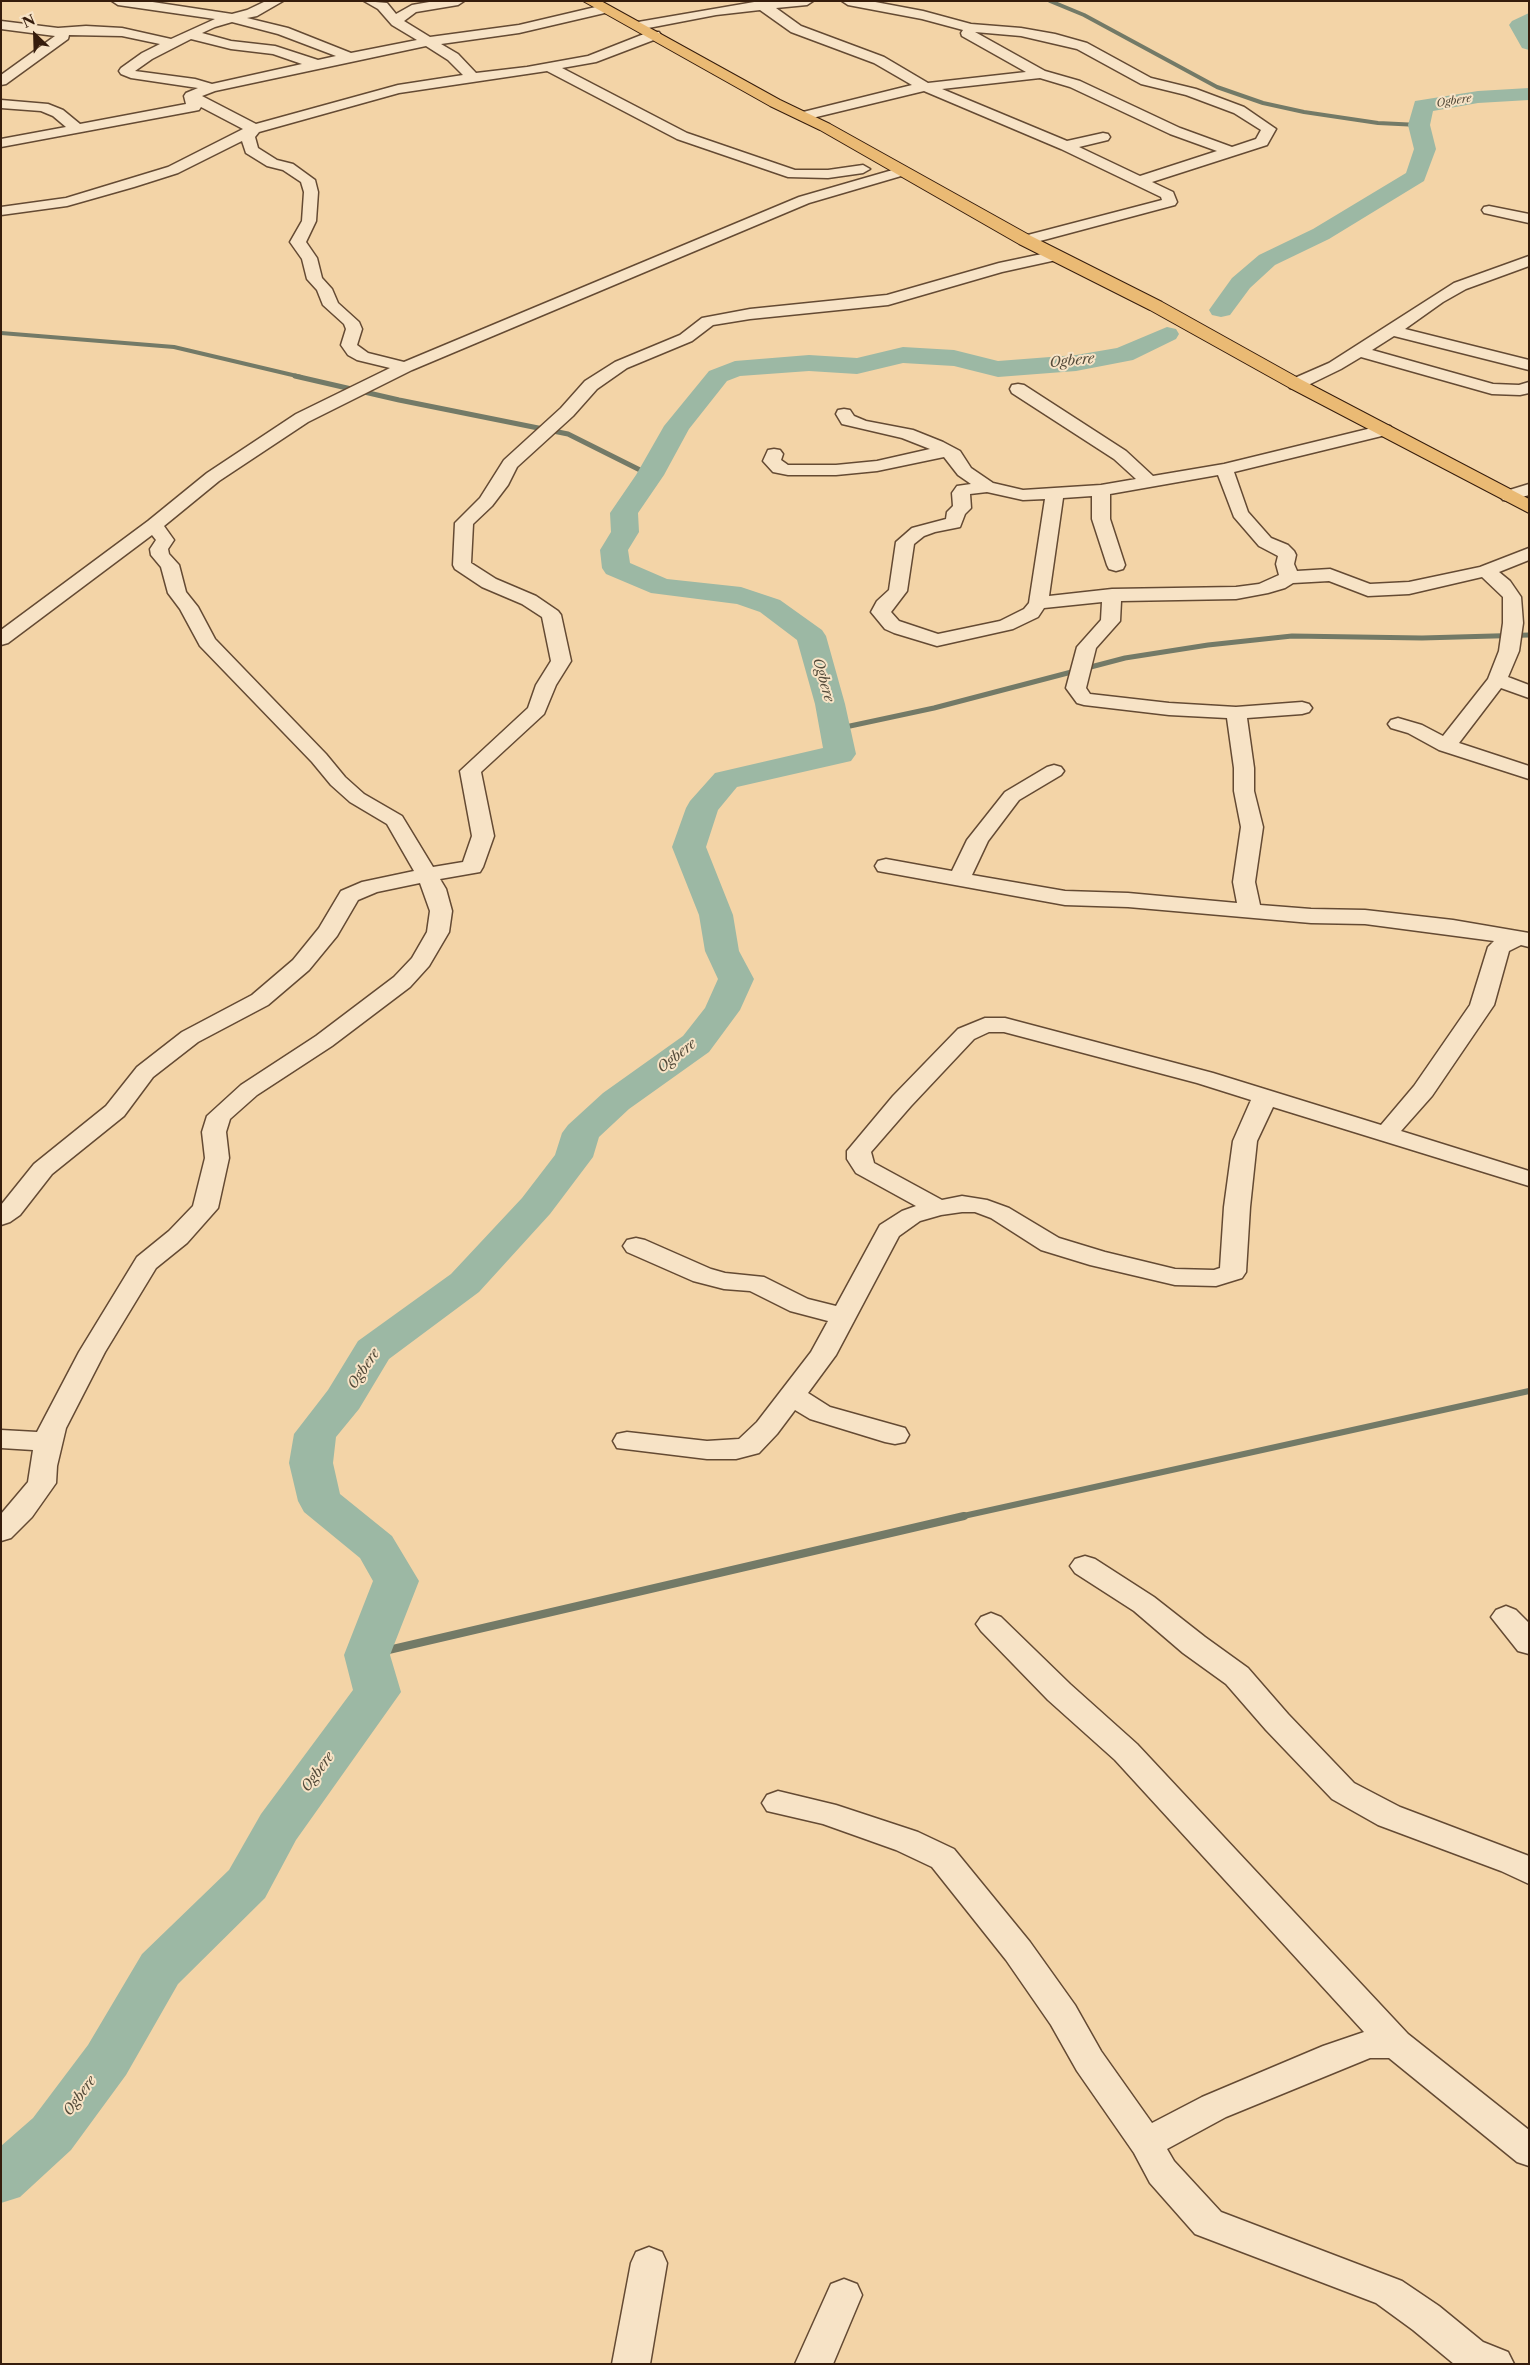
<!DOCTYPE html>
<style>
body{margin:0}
#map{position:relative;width:1530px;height:2365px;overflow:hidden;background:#f3d4a7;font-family:"Libre Caslon Text",serif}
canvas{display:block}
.frame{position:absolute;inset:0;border:2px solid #351c0c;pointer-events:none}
.north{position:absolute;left:10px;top:10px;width:50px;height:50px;-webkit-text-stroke:4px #f7e3c6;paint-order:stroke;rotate:336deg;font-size:14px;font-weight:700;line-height:20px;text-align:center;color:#351c0c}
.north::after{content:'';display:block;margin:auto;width:18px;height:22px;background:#351c0c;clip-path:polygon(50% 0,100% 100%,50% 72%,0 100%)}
</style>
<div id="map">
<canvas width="1530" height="2365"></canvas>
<div class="frame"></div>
<div class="north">N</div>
</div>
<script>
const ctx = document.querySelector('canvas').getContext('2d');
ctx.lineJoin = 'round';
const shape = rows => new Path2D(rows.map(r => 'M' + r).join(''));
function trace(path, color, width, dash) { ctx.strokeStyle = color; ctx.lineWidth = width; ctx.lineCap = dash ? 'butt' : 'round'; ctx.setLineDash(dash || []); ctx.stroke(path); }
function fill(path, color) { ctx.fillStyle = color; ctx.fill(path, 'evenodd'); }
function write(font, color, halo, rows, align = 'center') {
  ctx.font = font + ' "Libre Caslon Text",serif'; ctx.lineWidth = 4; ctx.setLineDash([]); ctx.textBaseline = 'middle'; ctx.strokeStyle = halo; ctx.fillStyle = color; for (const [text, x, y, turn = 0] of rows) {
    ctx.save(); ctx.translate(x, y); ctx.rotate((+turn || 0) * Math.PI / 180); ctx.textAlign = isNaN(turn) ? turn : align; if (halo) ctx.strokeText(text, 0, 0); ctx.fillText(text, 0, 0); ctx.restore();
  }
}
trace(shape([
 [1050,1,1084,15,1217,87,1263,103,1304,112,1378,123,1419,125],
 [1,333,174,347,301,377]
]), '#737a67', 4);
trace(shape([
 [295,376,399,400,568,434,650,475],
 [836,729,934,708,1125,658,1208,645,1292,636,1422,638,1529,635]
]), '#737a67', 5);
trace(shape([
 [959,1517,1529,1391]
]), '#737a67', 6);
trace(shape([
 [367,1655,964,1516]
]), '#737a67', 8);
fill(shape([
 [1529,13,1529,50,1522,48,1509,25,1512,21,1529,13],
 [1529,88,1529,100,1478,103,1433,111,1430,125,1436,149,1424,181,1329,239,1275,265,1250,288,1230,315,1221,317,1212,315,1209,310,1232,278,1259,255,1313,229,1406,173,1414,149,1408,125,1415,101,1478,91,1529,88],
 [1167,327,1176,329,1179,334,1176,339,1133,360,1076,371,998,377,954,366,903,363,857,374,809,371,740,376,727,381,689,429,664,475,638,513,639,532,628,550,630,563,667,579,741,587,780,600,822,630,826,636,845,704,856,754,851,761,737,787,718,810,706,847,733,915,739,951,754,979,740,1010,709,1052,629,1109,599,1137,593,1157,550,1214,479,1292,389,1359,359,1409,336,1437,333,1463,340,1494,392,1536,419,1581,390,1655,401,1692,296,1840,265,1898,178,1984,126,2075,71,2150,20,2197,1,2203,1,2146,33,2118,88,2045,142,1954,229,1870,261,1814,353,1690,344,1655,373,1581,360,1558,304,1512,298,1501,289,1463,294,1434,328,1390,358,1341,451,1274,522,1198,555,1155,562,1133,568,1125,603,1093,683,1036,705,1008,718,979,705,951,699,915,672,847,686,808,690,801,715,773,823,748,815,704,797,640,760,612,737,604,651,593,606,574,602,568,600,550,611,532,610,513,636,475,664,426,709,371,735,361,809,355,857,358,903,347,954,350,998,361,1076,355,1117,348,1167,327]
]), '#9cb8a4');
const minor = shape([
 [112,1,146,1,232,14,247,10,266,1,283,1,257,16,247,18,288,28,351,53,417,40,392,25,378,9,364,1,387,3,396,14,412,5,435,1,464,1,458,5,416,12,404,21,430,37,519,25,604,5,610,9,609,12,519,33,441,44,458,54,476,73,527,67,588,56,649,32,659,32,661,35,659,38,596,62,562,68,687,133,795,170,828,170,863,165,870,169,863,173,828,178,788,177,677,139,547,71,399,93,259,132,255,137,258,148,277,160,293,164,315,180,318,192,316,221,306,242,317,258,322,278,332,289,338,303,359,322,362,329,357,345,368,353,404,362,799,197,903,167,910,171,908,174,809,203,412,370,308,422,219,481,164,526,174,540,168,549,169,554,179,565,186,592,198,607,215,639,326,754,345,777,364,794,402,816,433,867,463,862,472,836,460,771,528,708,536,685,551,661,542,617,522,604,482,587,455,569,453,565,455,523,480,498,504,460,561,408,585,381,615,362,680,335,702,318,750,309,887,295,999,263,1056,251,1064,256,1061,259,1002,272,888,305,750,319,713,325,692,341,627,368,597,389,573,416,517,467,508,485,492,506,473,524,471,563,496,579,536,596,558,611,561,615,571,661,556,685,544,714,481,772,494,836,483,867,480,872,440,879,446,889,452,911,449,932,429,966,410,987,332,1046,257,1095,230,1119,226,1132,229,1158,218,1208,187,1243,156,1268,105,1352,66,1428,57,1466,56,1483,32,1517,11,1538,1,1541,1,1514,28,1482,33,1450,1,1448,1,1430,37,1432,79,1352,137,1257,169,1231,193,1206,205,1158,202,1132,207,1116,241,1085,316,1036,394,977,412,958,427,932,430,911,420,883,377,892,358,900,337,936,309,970,268,1005,198,1042,153,1077,124,1116,52,1174,20,1215,10,1222,1,1225,1,1205,34,1164,106,1106,137,1067,182,1032,252,995,293,960,319,928,341,891,362,882,414,871,387,824,350,802,331,785,312,762,200,646,180,609,168,593,161,567,151,555,150,549,156,540,152,535,8,643,1,645,1,630,148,521,207,473,296,414,390,368,357,360,348,355,341,345,346,329,344,324,323,305,317,290,307,279,302,259,290,242,302,221,304,192,301,182,283,170,267,166,246,153,242,141,178,173,134,187,67,206,1,215,1,207,66,198,168,167,243,129,201,107,199,110,194,111,1,147,1,139,66,127,53,116,41,111,1,108,1,100,48,104,63,110,80,124,186,104,184,96,186,93,198,88,131,78,121,74,119,71,121,68,142,53,160,44,122,36,69,35,68,39,6,84,1,85,1,75,55,36,1,29,1,21,58,28,86,26,122,28,171,39,215,19,118,5,112,1],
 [232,22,278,34,336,56,318,60,275,46,231,41,202,33,215,27,232,22],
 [191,39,231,49,273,54,302,64,212,84,195,79,135,71,152,59,191,39],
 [426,46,448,60,463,75,398,85,256,124,202,96,215,91,426,46],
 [760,1,813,1,807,5,776,8,801,26,884,57,928,83,1026,72,962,36,961,33,963,30,922,19,848,5,842,1,870,1,923,11,971,24,1021,28,1055,34,1087,43,1151,78,1196,89,1244,107,1276,129,1267,145,1152,182,1173,192,1177,202,1175,205,1025,245,1020,243,1017,240,1020,237,1162,200,1161,197,1061,149,924,91,804,120,799,119,797,116,799,113,912,85,874,63,791,32,760,10,716,15,638,30,632,26,638,22,760,1],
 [975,32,1021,36,1077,49,1141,84,1186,95,1234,113,1261,130,1256,139,1232,147,1180,128,1080,81,1045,71,975,32],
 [1040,78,1070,87,1170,134,1217,151,1140,176,1079,147,1108,140,1110,137,1108,134,1103,133,1067,141,942,89,1040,78],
 [1489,206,1529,214,1529,223,1484,213,1482,210,1484,207,1489,206],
 [1529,256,1529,266,1466,289,1443,302,1405,329,1529,360,1529,370,1394,336,1372,350,1493,384,1519,385,1529,382,1529,393,1520,395,1492,394,1361,357,1341,369,1302,388,1296,389,1290,388,1288,384,1290,380,1329,363,1454,283,1529,256],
 [1018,384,1024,385,1126,451,1153,476,1224,464,1384,425,1390,426,1393,430,1390,434,1234,472,1248,512,1271,538,1288,545,1294,551,1296,555,1294,564,1297,571,1330,569,1370,584,1409,582,1480,567,1529,548,1529,560,1499,572,1510,581,1521,597,1523,623,1519,651,1508,677,1529,685,1529,698,1501,688,1459,743,1529,766,1529,779,1439,750,1408,733,1391,728,1388,724,1391,720,1398,718,1422,725,1443,736,1488,679,1499,651,1503,623,1503,597,1482,577,1409,594,1368,596,1329,581,1293,583,1285,588,1268,593,1236,599,1121,601,1120,621,1096,648,1086,688,1090,694,1169,703,1236,707,1302,702,1309,704,1312,708,1309,712,1302,714,1247,718,1254,768,1254,791,1263,827,1255,882,1260,905,1311,909,1365,910,1453,920,1529,933,1529,947,1521,945,1509,951,1494,1005,1432,1096,1401,1131,1529,1171,1529,1186,1273,1107,1257,1141,1250,1207,1246,1272,1242,1278,1216,1286,1175,1285,1090,1265,1041,1250,991,1218,975,1212,962,1212,941,1215,920,1221,899,1236,836,1355,808,1393,830,1407,905,1428,909,1435,905,1442,895,1444,885,1442,810,1419,795,1410,777,1434,759,1453,736,1459,707,1459,617,1448,613,1441,617,1434,627,1432,707,1441,739,1439,757,1422,811,1352,828,1321,790,1311,750,1291,724,1289,693,1281,627,1252,623,1246,627,1240,636,1238,645,1240,711,1269,725,1273,764,1277,808,1299,836,1306,880,1225,902,1211,916,1206,856,1173,847,1159,847,1151,893,1096,958,1029,985,1018,1005,1018,1213,1073,1381,1125,1414,1086,1470,1005,1488,947,1494,941,1365,924,1311,923,1128,907,1065,905,878,871,875,866,878,861,886,859,952,871,967,840,1005,792,1047,767,1054,765,1061,767,1064,771,1061,775,1019,800,988,841,972,875,1065,891,1128,893,1237,903,1233,882,1241,827,1234,791,1234,768,1227,718,1169,715,1084,705,1077,703,1066,688,1077,647,1101,620,1102,602,1044,608,1038,617,1013,629,937,646,894,633,885,629,871,612,877,601,889,590,896,542,912,528,946,519,947,512,953,506,952,493,957,486,971,484,958,475,944,457,877,471,836,475,788,475,773,472,763,461,768,450,774,449,780,450,783,454,781,460,788,465,836,465,877,461,930,449,902,438,842,424,836,414,838,410,844,409,850,410,854,416,866,421,913,430,943,442,960,451,971,468,993,483,1023,490,1101,485,1136,479,1114,459,1012,393,1010,389,1012,385,1018,384],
 [1218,475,1234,517,1259,546,1278,556,1276,564,1279,575,1259,584,1236,587,1112,589,1049,596,1063,498,1092,496,1092,519,1107,565,1109,569,1116,571,1123,569,1125,565,1110,519,1110,494,1218,475],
 [987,492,1023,500,1045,499,1029,603,1024,609,1000,621,938,634,899,621,891,612,907,591,914,544,924,536,935,532,960,527,965,514,971,508,970,494,987,492],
 [989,1032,1004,1032,1197,1083,1251,1100,1233,1141,1224,1207,1220,1268,1214,1270,1175,1269,1105,1252,1059,1238,1009,1208,987,1200,962,1196,942,1200,874,1163,871,1152,911,1106,974,1039,989,1032],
 [1529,484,1529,495,1509,501,1503,500,1500,496,1503,492,1529,484],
 [1085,1556,1095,1559,1154,1597,1205,1637,1248,1668,1288,1714,1354,1783,1400,1807,1529,1856,1529,1884,1501,1871,1378,1825,1332,1799,1266,1730,1226,1684,1183,1653,1134,1611,1075,1573,1070,1566,1075,1559,1085,1556],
 [1506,1606,1516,1610,1529,1623,1529,1654,1518,1651,1491,1617,1496,1610,1506,1606],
 [991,1613,1001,1617,1070,1684,1137,1744,1408,2034,1529,2130,1529,2166,1517,2162,1389,2058,1370,2058,1226,2117,1167,2149,1174,2161,1221,2212,1402,2281,1439,2306,1483,2342,1508,2352,1514,2364,1454,2364,1413,2330,1376,2303,1195,2234,1150,2183,1134,2153,1077,2071,1051,2025,1006,1960,932,1867,896,1850,823,1824,767,1811,762,1803,767,1795,778,1791,836,1805,918,1832,954,1849,1030,1942,1075,2005,1101,2051,1152,2123,1202,2097,1323,2046,1364,2032,1115,1760,1048,1700,981,1631,976,1624,981,1617,991,1613],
 [649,2247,662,2252,667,2263,650,2364,612,2364,631,2263,636,2252,649,2247],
 [844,2279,857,2284,862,2295,833,2364,795,2364,831,2284,844,2279]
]);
const major = shape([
 [583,1,601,1,780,100,830,124,1031,236,1162,302,1302,380,1529,499,1529,513,1290,388,1150,310,1019,244,820,130,770,106,583,1]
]);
trace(minor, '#644a33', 3);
trace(major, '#351c0c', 2);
fill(minor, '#f7e3c6');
fill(major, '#eaba74');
write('italic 11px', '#544b3a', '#f7e3c6', [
 ["Ogbere",1454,101,-9]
]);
write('italic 14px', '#544b3a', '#f7e3c6', [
 ["Ogbere",1072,361,-6],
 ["Ogbere",823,680,74],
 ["Ogbere",677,1056,-38],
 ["Ogbere",364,1369,-56],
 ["Ogbere",318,1772,-54],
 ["Ogbere",80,2096,-54]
]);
</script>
